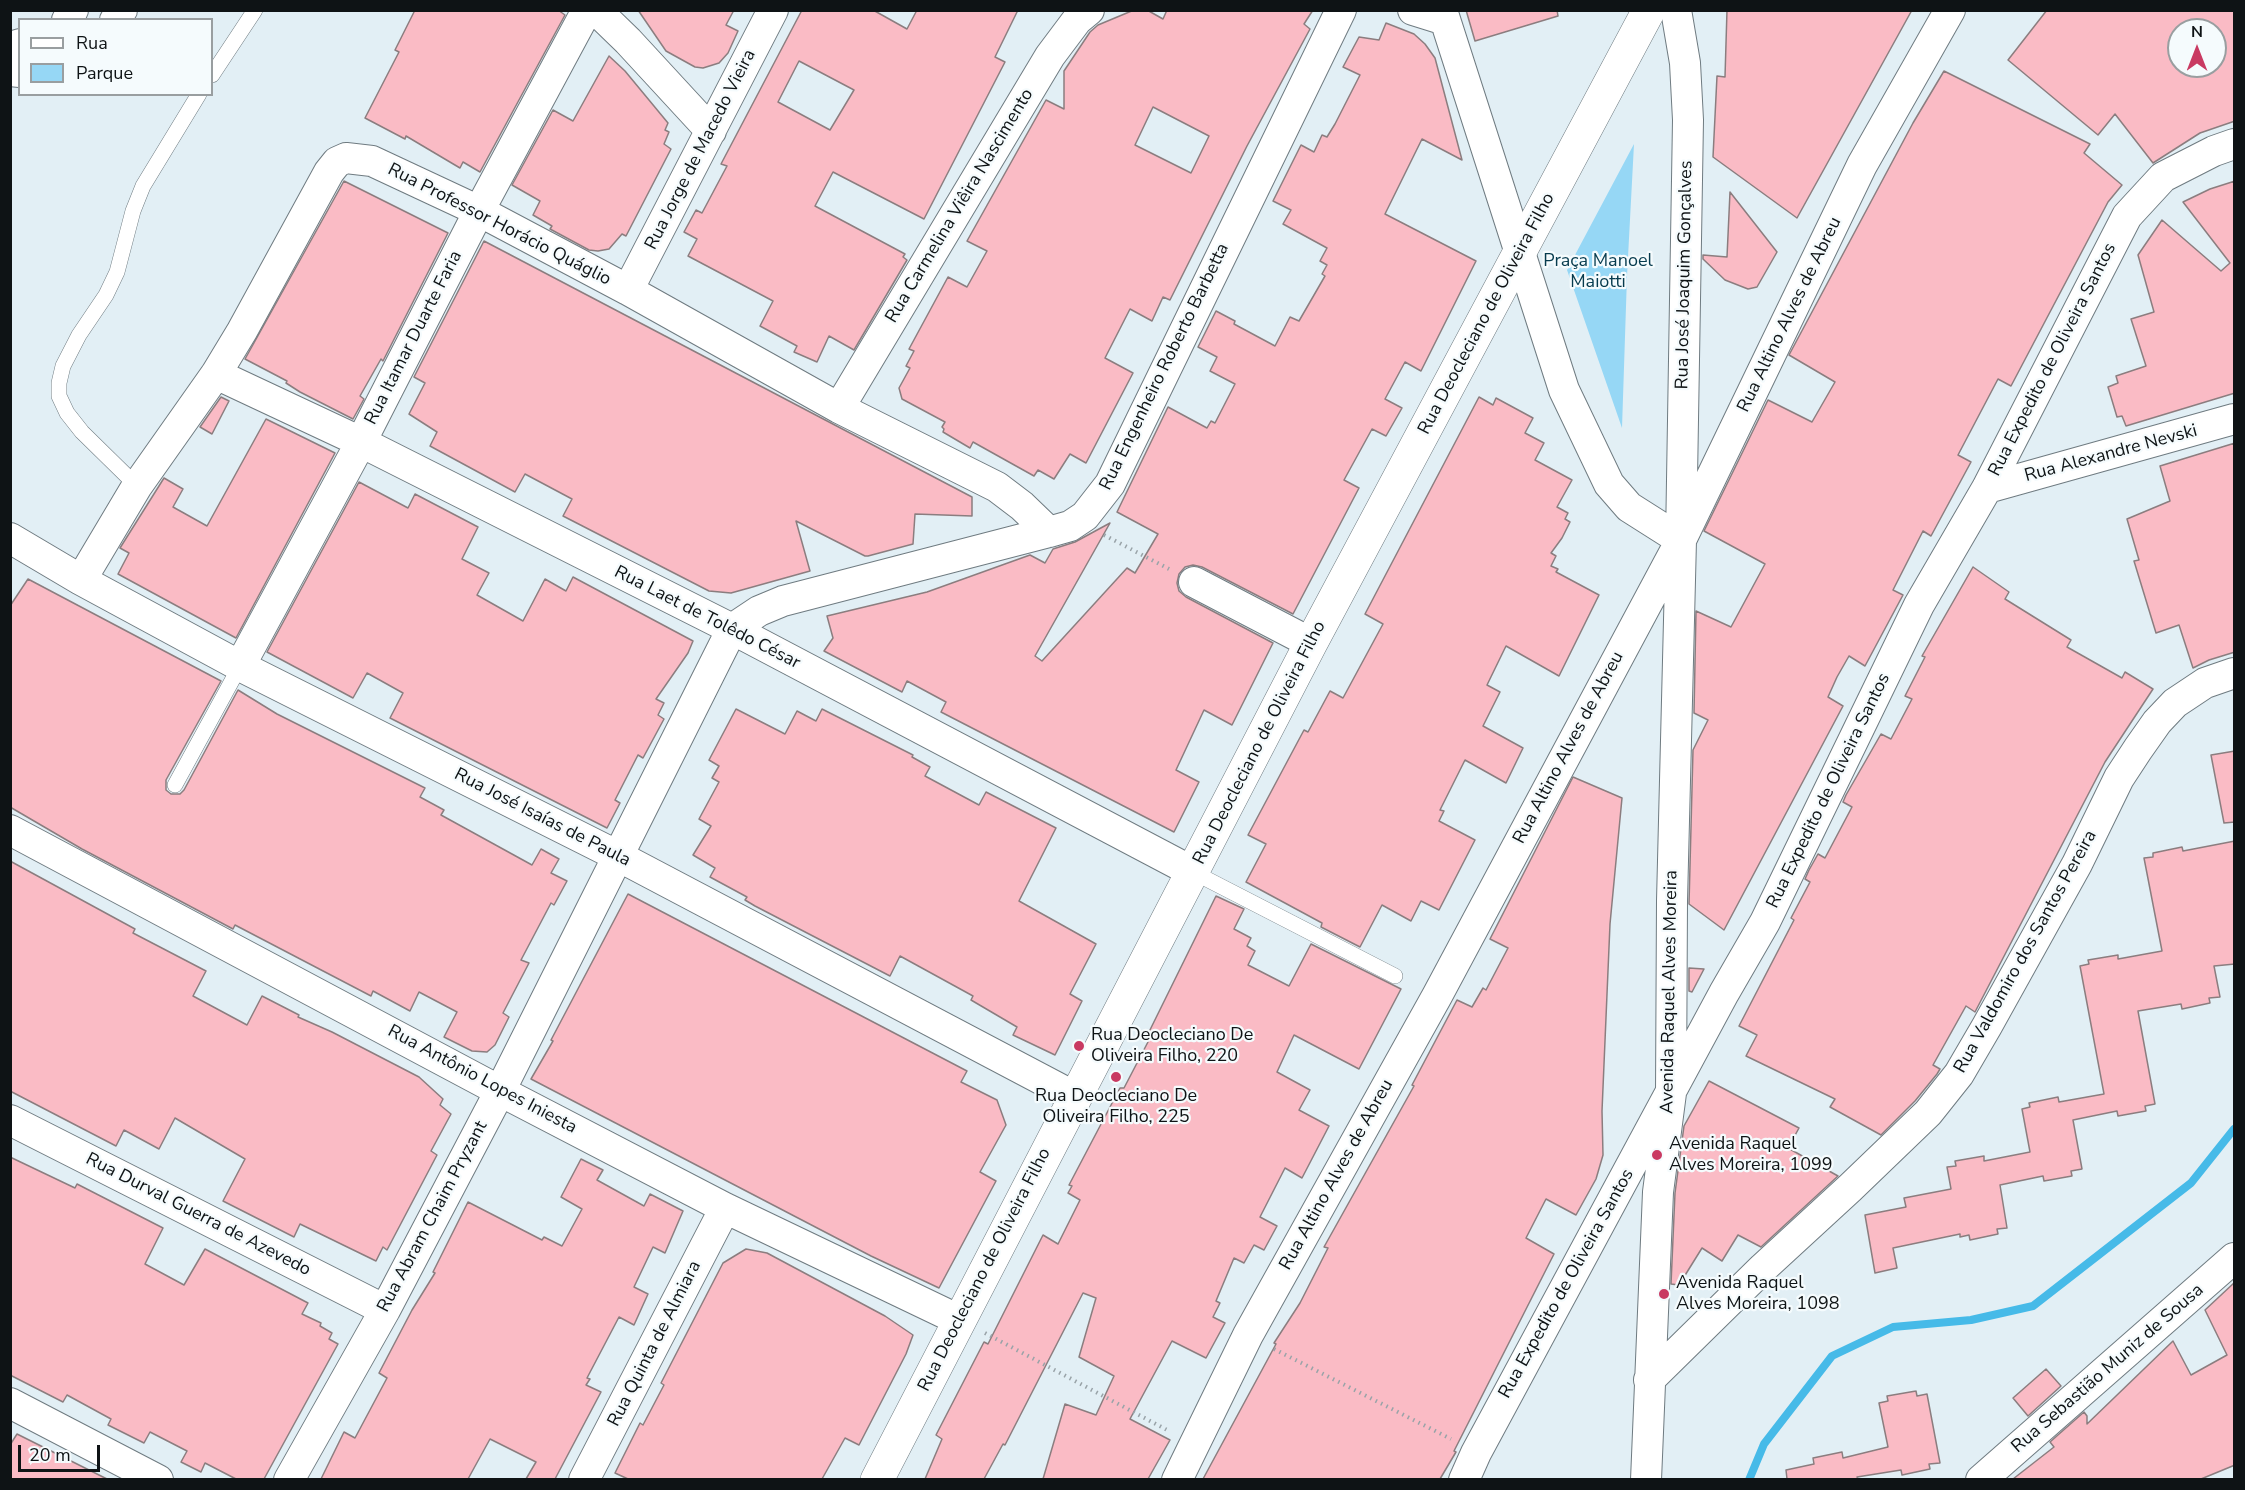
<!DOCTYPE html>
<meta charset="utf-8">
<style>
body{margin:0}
#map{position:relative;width:2245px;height:1490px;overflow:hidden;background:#e2eff5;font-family:"Nunito Sans",sans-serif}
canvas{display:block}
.frame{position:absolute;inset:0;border:12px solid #0e1315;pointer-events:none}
.legend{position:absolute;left:18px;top:18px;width:195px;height:78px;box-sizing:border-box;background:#f5fbfd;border:2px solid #999ea0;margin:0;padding:8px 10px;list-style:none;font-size:18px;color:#0e1315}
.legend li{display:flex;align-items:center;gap:12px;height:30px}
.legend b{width:30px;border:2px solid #999ea0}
.north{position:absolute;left:2167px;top:18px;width:60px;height:60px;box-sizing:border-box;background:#f5fbfd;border:2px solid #999ea0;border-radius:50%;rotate:0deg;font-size:16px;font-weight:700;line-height:24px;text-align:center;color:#0e1315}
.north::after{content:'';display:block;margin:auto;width:21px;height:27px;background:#c93a62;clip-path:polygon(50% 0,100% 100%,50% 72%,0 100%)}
.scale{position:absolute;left:18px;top:1445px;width:82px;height:27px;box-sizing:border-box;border:3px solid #0e1315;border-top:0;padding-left:8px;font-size:18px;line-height:21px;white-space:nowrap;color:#0e1315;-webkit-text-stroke:4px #f5fbfd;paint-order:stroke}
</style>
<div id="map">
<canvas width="2245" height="1490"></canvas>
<div class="frame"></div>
<ul class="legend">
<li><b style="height:8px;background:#fff"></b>Rua</li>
<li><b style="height:16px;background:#96d7f5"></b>Parque</li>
</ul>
<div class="north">N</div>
<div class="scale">20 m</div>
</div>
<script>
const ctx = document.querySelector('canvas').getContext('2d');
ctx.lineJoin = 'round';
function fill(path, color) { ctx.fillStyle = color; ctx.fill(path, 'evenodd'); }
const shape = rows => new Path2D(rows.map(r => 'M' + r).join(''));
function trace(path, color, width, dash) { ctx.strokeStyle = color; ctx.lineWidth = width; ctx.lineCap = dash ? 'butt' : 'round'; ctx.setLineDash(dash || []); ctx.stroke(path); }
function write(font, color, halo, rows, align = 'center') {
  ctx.font = font + ' "Nunito Sans",sans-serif'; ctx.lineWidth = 4.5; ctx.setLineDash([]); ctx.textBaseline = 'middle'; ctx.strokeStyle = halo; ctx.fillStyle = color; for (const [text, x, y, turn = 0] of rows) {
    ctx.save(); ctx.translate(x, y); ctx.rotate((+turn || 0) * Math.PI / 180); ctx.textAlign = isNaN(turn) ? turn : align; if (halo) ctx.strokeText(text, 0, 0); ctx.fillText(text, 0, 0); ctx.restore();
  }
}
fill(shape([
 [1634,144,1627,276,1622,428,1567,270]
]), '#96d7f5');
trace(shape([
 [1749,1480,1764,1444,1832,1356,1893,1327,1971,1320,2033,1306,2191,1183,2234,1129]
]), '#46bae8', 8);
const building = shape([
 [415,10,558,10,565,15,480,172,463,162,460,168,406,136,405,139,365,118,399,52,395,50,415,10],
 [638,10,734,10,726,25,738,31,728,53,719,63,703,68,695,67,666,51,638,10],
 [802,10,873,10,907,29,917,10,1018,10,995,57,1005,62,924,219,833,172,815,206,905,254,903,257,907,260,854,350,829,336,817,362,794,352,797,346,760,326,773,301,688,256,697,239,684,232,696,210,702,213,727,166,721,164,802,10],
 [799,61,854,90,830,130,778,102,799,61],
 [1134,10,1147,10,1163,19,1167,10,1313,10,1304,24,1310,29,1247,146,1170,300,1163,297,1152,321,1130,309,1105,358,1133,373,1086,463,1070,454,1054,479,1038,470,1034,476,973,442,970,448,943,432,944,429,942,427,945,422,902,399,899,388,910,368,906,366,914,351,909,349,948,277,967,287,987,251,967,241,1046,100,1064,109,1064,71,1090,32,1098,25,1134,10],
 [1153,107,1209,136,1191,173,1135,145,1153,107],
 [1466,10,1557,10,1558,16,1475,41,1466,10],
 [1727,10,1912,10,1797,218,1713,157,1717,76,1725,77,1727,10],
 [2047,10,2235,10,2235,121,2200,133,2153,163,2115,114,2098,135,2008,60,2047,10],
 [2179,30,2215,30,2215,66,2179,66,2179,30],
 [1386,23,1414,34,1425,44,1435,58,1462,160,1422,139,1385,214,1476,261,1421,371,1405,362,1385,399,1402,408,1386,436,1372,429,1344,480,1359,488,1293,614,1202,567,1193,565,1185,567,1179,574,1177,583,1179,591,1186,597,1273,643,1232,725,1204,710,1176,770,1199,782,1174,832,941,712,946,702,907,681,902,692,824,651,833,638,827,616,927,592,1030,555,1045,563,1053,549,1075,542,1110,523,1035,656,1042,661,1127,568,1135,573,1158,534,1117,512,1168,407,1207,428,1211,421,1215,423,1235,384,1210,371,1217,357,1198,347,1216,311,1235,321,1234,324,1275,346,1290,317,1299,321,1325,276,1322,274,1327,265,1320,261,1327,248,1283,224,1291,210,1273,201,1301,145,1314,152,1322,135,1327,137,1335,124,1360,75,1343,67,1359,37,1379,40,1386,23],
 [609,56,625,71,668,123,665,130,669,132,664,144,671,149,626,236,622,234,609,249,598,251,589,250,550,229,552,226,533,215,540,201,512,185,553,110,573,121,609,56],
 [1944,71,2090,144,2084,153,2122,185,2108,202,2011,386,1998,379,1958,455,1971,462,1931,536,1923,531,1893,590,1903,595,1865,666,1849,656,1837,677,1828,697,1843,706,1724,930,1689,904,1693,750,1708,720,1694,713,1696,611,1731,627,1765,564,1704,531,1768,400,1812,422,1835,382,1789,355,1913,123,1944,71],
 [344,181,448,233,383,361,381,359,360,396,364,399,353,419,300,392,286,383,287,381,245,359,344,181],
 [2235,181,2235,393,2126,426,2122,416,2117,417,2108,387,2118,383,2116,376,2146,366,2131,319,2154,312,2138,255,2162,220,2221,271,2230,263,2183,202,2210,189,2235,181],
 [1730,192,1777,252,1757,287,1748,289,1725,280,1703,259,1703,255,1727,257,1730,192],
 [484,241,972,497,972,516,915,514,913,544,868,556,865,556,796,521,810,571,731,593,709,591,563,516,572,499,525,474,515,492,430,446,437,432,409,414,425,383,414,377,484,241],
 [221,397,229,401,212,434,200,427,221,397],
 [1479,397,1493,405,1496,398,1533,418,1525,433,1544,443,1535,460,1572,480,1557,507,1568,513,1565,519,1570,522,1562,538,1551,553,1556,556,1551,566,1558,569,1556,572,1599,595,1559,676,1506,646,1487,685,1500,692,1483,726,1523,748,1506,783,1465,760,1440,810,1444,811,1439,821,1475,840,1439,910,1421,901,1411,921,1382,905,1360,947,1321,927,1322,923,1246,882,1266,844,1248,835,1304,730,1308,732,1330,691,1343,698,1383,624,1365,614,1479,397],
 [266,419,335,453,236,638,118,574,129,553,120,548,164,478,183,489,173,507,207,526,266,419],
 [2235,443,2235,652,2209,660,2193,668,2179,625,2156,633,2134,561,2139,560,2127,519,2170,501,2160,466,2235,443],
 [359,482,408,508,415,494,478,527,462,559,489,573,477,595,523,621,545,579,566,591,573,577,693,641,688,653,656,699,664,703,658,715,664,719,643,758,638,755,615,800,620,803,607,828,390,718,403,693,367,673,353,698,267,652,359,482],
 [1973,567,2009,592,2005,599,2071,640,2067,647,2122,678,2125,672,2153,689,2105,762,1975,1012,1966,1006,1933,1065,1940,1069,1937,1074,1915,1101,1881,1135,1830,1107,1835,1099,1746,1056,1757,1035,1739,1026,1794,920,1791,918,1810,882,1805,879,1809,870,1818,854,1825,858,1852,807,1843,802,1846,795,1881,734,1891,739,1912,699,1905,696,1925,657,1922,656,1973,567],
 [28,579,221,681,166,780,166,790,171,794,180,794,184,790,238,690,277,714,425,788,420,797,444,810,441,815,532,865,541,849,559,859,551,873,567,881,554,905,551,903,521,960,529,963,503,1013,509,1017,495,1045,487,1052,472,1051,444,1037,457,1012,419,992,410,1011,373,991,371,996,235,925,233,929,82,849,10,807,10,606,28,579],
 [736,709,785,734,797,711,816,721,822,709,913,755,912,757,930,767,925,776,979,805,986,792,1056,828,1019,901,1096,944,1070,994,1082,1001,1055,1055,1013,1035,1017,1027,971,1000,973,996,900,956,890,976,755,906,745,900,747,897,710,877,715,868,693,855,711,826,699,819,719,782,712,778,719,766,709,760,736,709],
 [2235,751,2235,822,2224,823,2211,755,2235,751],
 [1573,777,1622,798,1610,924,1602,1111,1603,1155,1596,1179,1576,1215,1546,1199,1526,1238,1554,1254,1454,1451,1456,1452,1440,1479,1203,1479,1276,1344,1274,1343,1300,1303,1328,1248,1324,1247,1414,1086,1412,1085,1457,1000,1472,1007,1483,988,1486,990,1508,948,1490,939,1573,777],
 [2235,841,2235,964,2214,966,2220,997,2209,998,2210,1003,2182,1009,2181,1004,2138,1011,2155,1104,2145,1106,2146,1111,2118,1116,2117,1111,2073,1120,2082,1169,2071,1171,2072,1176,2044,1181,2043,1176,2000,1185,2007,1228,1997,1229,1998,1234,1970,1240,1969,1235,1960,1237,1960,1234,1893,1248,1897,1268,1875,1273,1865,1215,1906,1207,1904,1198,1951,1189,1947,1167,1956,1166,1955,1161,1984,1156,1984,1161,2030,1152,2022,1109,2030,1107,2029,1103,2058,1097,2059,1102,2104,1094,2080,966,2089,964,2088,960,2118,955,2118,959,2162,951,2144,858,2153,857,2153,853,2182,847,2183,851,2235,841],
 [10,861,135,929,133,933,206,971,193,996,247,1025,262,996,299,1015,298,1017,332,1032,419,1077,443,1099,440,1105,451,1114,431,1151,437,1155,387,1250,383,1247,376,1261,300,1224,294,1237,223,1201,245,1159,175,1118,159,1149,124,1130,116,1146,10,1091,10,861],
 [628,894,967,1071,961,1082,997,1100,1006,1125,980,1172,996,1181,939,1288,871,1256,531,1079,553,1041,551,1040,628,894],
 [1216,896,1244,909,1234,929,1251,938,1247,946,1255,951,1248,965,1289,986,1311,944,1401,989,1359,1069,1294,1035,1277,1072,1310,1090,1299,1110,1329,1126,1302,1178,1285,1168,1260,1217,1277,1226,1264,1250,1254,1245,1244,1263,1234,1258,1216,1301,1220,1303,1213,1317,1225,1323,1206,1358,1172,1341,1130,1419,1170,1440,1148,1479,1043,1479,1065,1404,1096,1415,1114,1376,1079,1357,1096,1298,1083,1293,1005,1445,1003,1444,984,1479,925,1479,942,1439,936,1435,984,1342,988,1344,1043,1235,1058,1244,1080,1200,1068,1193,1072,1186,1069,1185,1120,1088,1124,1088,1149,1040,1146,1038,1216,896],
 [1689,968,1704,969,1692,992,1689,991,1689,968],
 [1709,1081,1799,1128,1788,1148,1838,1176,1761,1247,1738,1235,1722,1261,1702,1248,1679,1285,1671,1284,1675,1193,1684,1126,1709,1081],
 [10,1157,75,1188,77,1184,163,1228,145,1264,184,1285,205,1249,308,1303,302,1314,321,1323,320,1326,332,1333,329,1339,338,1344,264,1479,236,1479,205,1463,201,1472,181,1462,187,1451,150,1432,144,1443,108,1425,111,1419,67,1395,63,1402,10,1375,10,1157],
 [581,1159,603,1170,597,1180,644,1206,650,1194,683,1211,665,1253,653,1247,634,1287,648,1294,634,1325,619,1317,587,1378,590,1379,586,1385,601,1392,555,1479,526,1479,536,1462,490,1439,468,1479,321,1479,344,1432,355,1438,387,1378,379,1373,412,1310,435,1273,433,1272,468,1202,542,1240,544,1237,562,1246,582,1209,561,1197,581,1159],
 [746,1249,767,1253,885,1316,913,1335,906,1354,859,1445,845,1438,822,1479,628,1479,615,1473,640,1423,643,1425,664,1385,661,1383,723,1263,746,1249],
 [2235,1282,2235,1465,2201,1479,2013,1479,2054,1447,2050,1442,2084,1412,2087,1416,2087,1424,2173,1341,2191,1375,2227,1355,2205,1310,2235,1282],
 [2046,1369,2061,1386,2028,1416,2013,1398,2046,1369],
 [1916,1391,1917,1396,1927,1394,1940,1463,1929,1464,1930,1469,1902,1475,1901,1470,1857,1477,1858,1479,1787,1479,1786,1470,1814,1464,1813,1458,1842,1452,1843,1458,1888,1447,1879,1403,1888,1401,1887,1396,1916,1391],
 [17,1434,107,1479,10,1479,10,1445,17,1434]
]);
fill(building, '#fabbc5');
trace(building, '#8b7d7f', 1.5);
const service = shape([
 [212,75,255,10],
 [137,486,82,432,67,413,59,396,59,383,63,366,79,335,106,295,117,272,133,211,143,186,199,94],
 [175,785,240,666],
 [1193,872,1395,976]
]);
const minor = shape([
 [596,10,628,41,711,131],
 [1413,10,1445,20],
 [1442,10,1564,390,1609,484,1629,507,1681,540],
 [67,20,73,10],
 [115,20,122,10],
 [10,47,20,44],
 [10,71,20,72],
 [628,290,773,10],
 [216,374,361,442,732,629,1193,872],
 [839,408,1050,56,1077,20,1089,10],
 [1987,488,2234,419],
 [10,538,81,580,240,666,618,856,1075,1097],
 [81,580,137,486,216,374,242,331,329,172,337,162,346,158,372,161,479,211,628,290,839,408,997,487,1022,506,1049,532],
 [1194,582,1311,643],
 [240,666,361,442,479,211,587,10],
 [10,830,500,1091,725,1208,959,1320],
 [10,1120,385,1310],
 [1649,1380,1763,1268,1850,1188,1928,1113,1959,1074,1987,1026,2077,864,2119,778,2138,749,2157,722,2175,703,2205,683,2234,673],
 [10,1403,158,1480],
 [289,1480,385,1310,500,1091,732,629,759,611,783,601,1049,532,1070,526,1085,516,1110,484,1341,10],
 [584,1480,725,1208],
 [1177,1480,1248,1335,1437,996,1681,540,1862,165,1950,10],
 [1464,1480,1476,1453,1724,993,1765,922,1919,605,1987,488,2127,216,2163,177,2214,151,2234,144],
 [1646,1480,1658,1192,1671,1093,1672,901,1681,540,1688,120,1685,63,1676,10],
 [1981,1480,2234,1258]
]);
const tertiary = shape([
 [877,1480,1311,643,1649,10]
]);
trace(service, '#6f7b81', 16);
trace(minor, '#6f7b81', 32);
trace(tertiary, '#6f7b81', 34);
trace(shape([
 [1104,535,1169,569],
 [985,1333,1169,1431],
 [1274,1349,1451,1439]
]), '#99a3a8', 4, [1.5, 4.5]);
trace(service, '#fff', 15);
trace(minor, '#fff', 30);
trace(tertiary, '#fff', 33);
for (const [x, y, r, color] of [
 [1079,1046,6,"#c93a62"],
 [1116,1077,6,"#c93a62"],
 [1657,1155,6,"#c93a62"],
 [1664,1294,6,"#c93a62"]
]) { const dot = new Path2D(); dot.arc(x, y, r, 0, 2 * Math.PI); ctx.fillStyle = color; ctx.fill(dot); trace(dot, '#f5fbfd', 2); }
write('18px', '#0e1315', '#f5fbfd', [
 ["Rua Jorge de Macedo Vieira",701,150,-63],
 ["Rua Carmelina Viêira Nascimento",960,206,-59],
 ["Rua Professor Horácio Quáglio",499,225,27],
 ["Rua José Joaquim Gonçalves",1685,275,-89],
 ["Rua Deocleciano de Oliveira Filho",1487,314,-62],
 ["Rua Altino Alves de Abreu",1790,315,-64],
 ["Rua Itamar Duarte Faria",414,338,-63],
 ["Rua Expedito de Oliveira Santos",2053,360,-63],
 ["Rua Engenheiro Roberto Barbetta",1165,367,-64],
 ["Rua Alexandre Nevski",2111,454,-15],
 ["Rua Laet de Tolêdo César",707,618,27],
 ["Rua Deocleciano de Oliveira Filho",1260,743,-63],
 ["Rua Altino Alves de Abreu",1569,748,-62],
 ["Rua Expedito de Oliveira Santos",1829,791,-64],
 ["Rua José Isaías de Paula",542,818,27],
 ["Rua Valdomiro dos Santos Pereira",2026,952,-61],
 ["Avenida Raquel Alves Moreira",1670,992,-89],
 ["Rua Antônio Lopes Iniesta",482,1080,28],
 ["Rua Altino Alves de Abreu",1337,1175,-61],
 ["Rua Durval Guerra de Azevedo",198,1215,27],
 ["Rua Abram Chaim Pryzant",433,1217,-62],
 ["Rua Deocleciano de Oliveira Filho",985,1270,-63],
 ["Rua Expedito de Oliveira Santos",1567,1284,-61],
 ["Rua Quinta de Almiara",655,1344,-63],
 ["Rua Sebastião Muniz de Sousa",2108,1369,-41]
]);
write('18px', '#063b4e', '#f5fbfd', [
 ["Praça Manoel",1598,262],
 ["Maiotti",1598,283]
]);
write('18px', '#0e1315', '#f5fbfd', [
 ["Rua Deocleciano De",1091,1036],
 ["Oliveira Filho, 220",1091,1057],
 ["Rua Deocleciano De",1116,1097,"center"],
 ["Oliveira Filho, 225",1116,1118,"center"],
 ["Avenida Raquel",1669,1145],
 ["Alves Moreira, 1099",1669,1166],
 ["Avenida Raquel",1676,1284],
 ["Alves Moreira, 1098",1676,1305]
], 'left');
</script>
